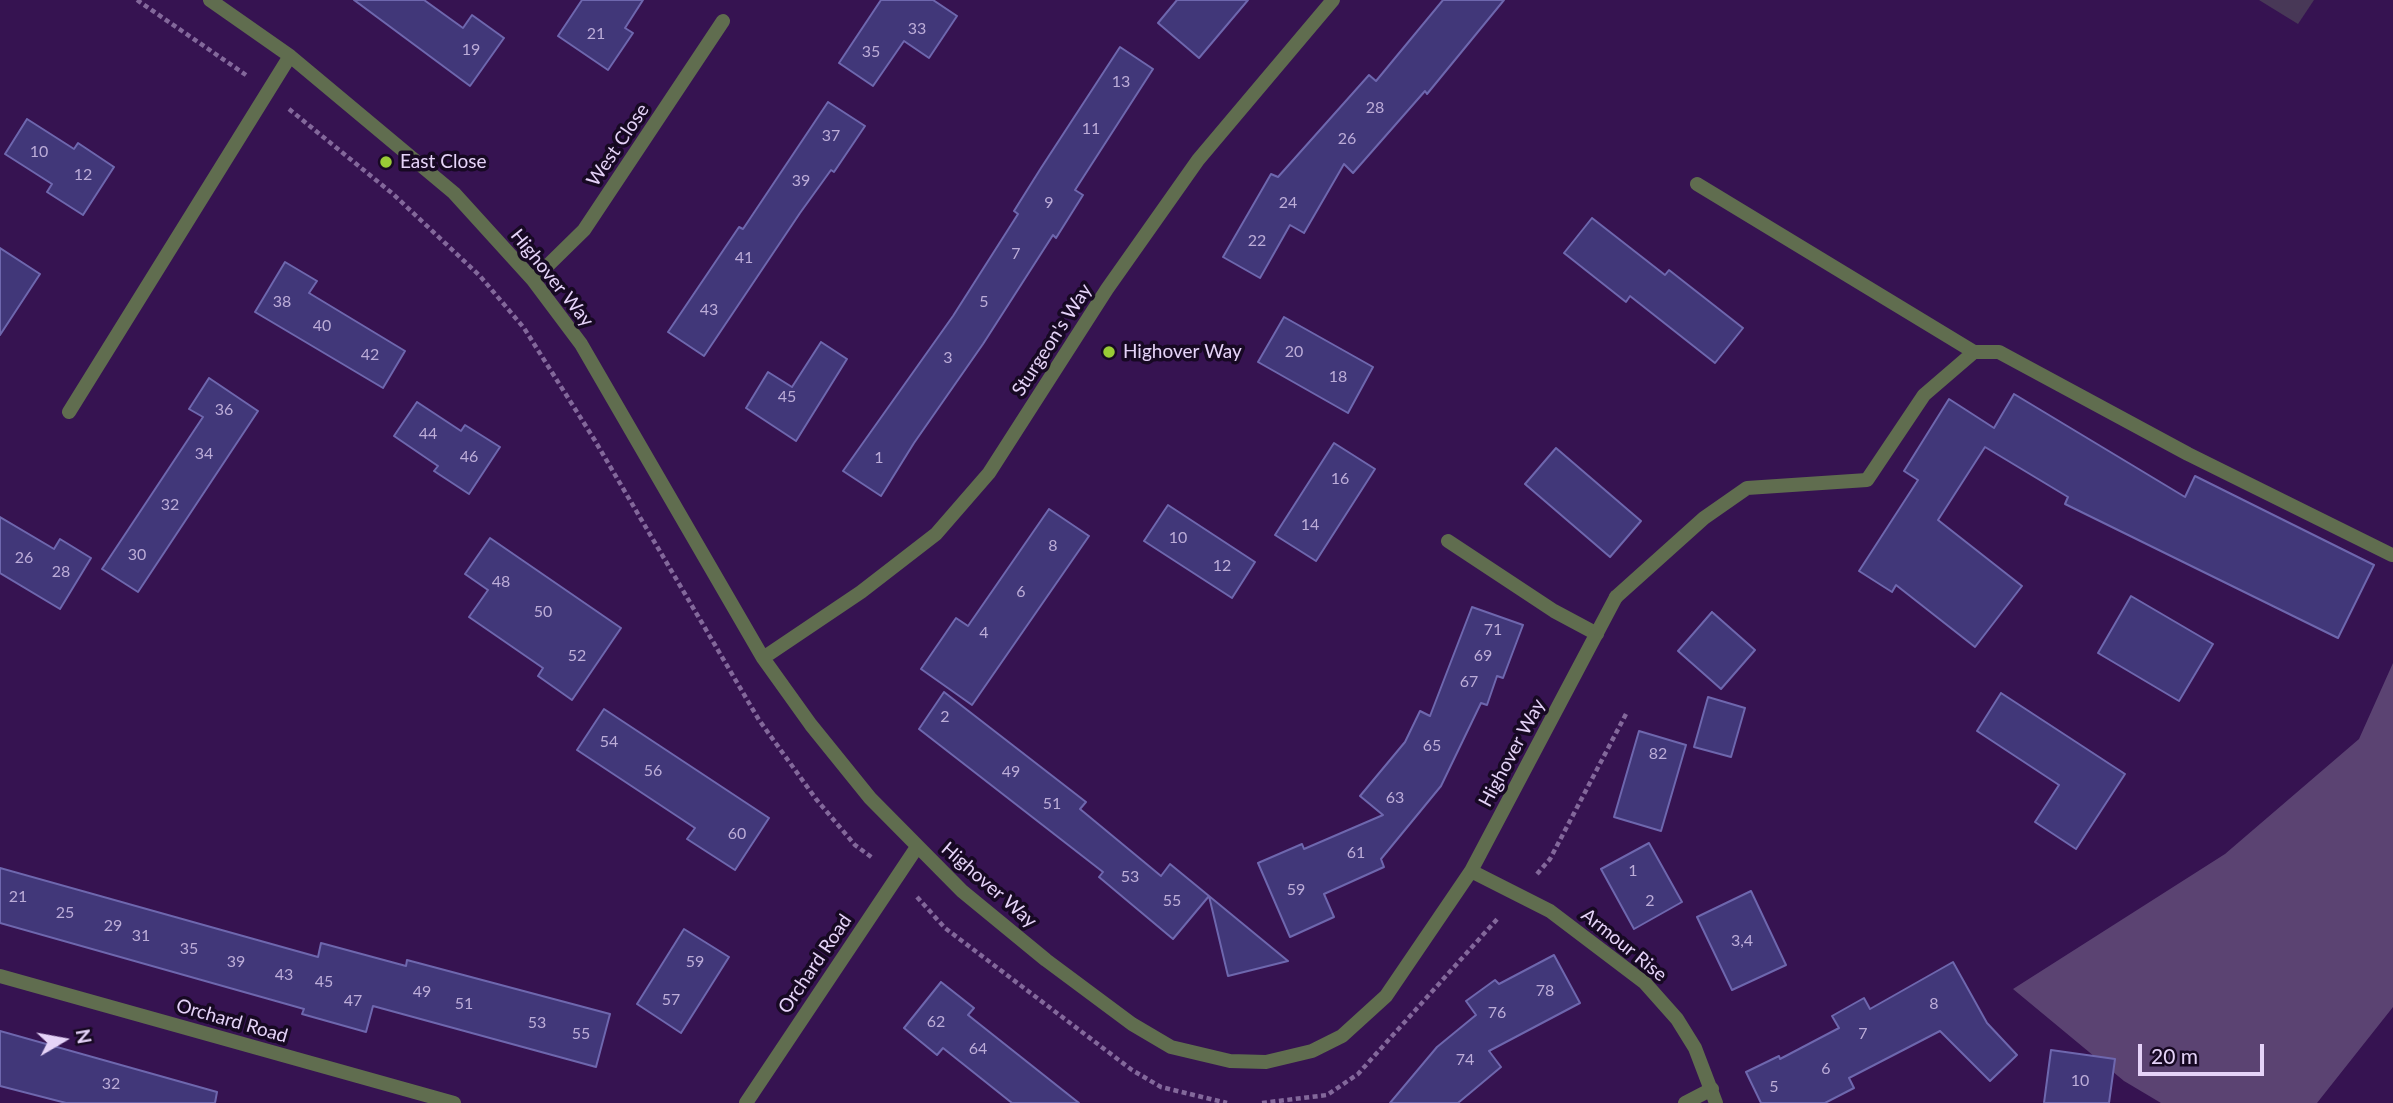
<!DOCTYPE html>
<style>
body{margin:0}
#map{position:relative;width:2393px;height:1103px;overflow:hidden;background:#361351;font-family:Lato,sans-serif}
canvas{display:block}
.north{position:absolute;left:28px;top:1005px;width:70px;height:70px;-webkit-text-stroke:5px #170923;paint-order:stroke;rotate:80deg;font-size:19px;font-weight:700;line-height:28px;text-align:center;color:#e5d3f8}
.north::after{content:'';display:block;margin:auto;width:24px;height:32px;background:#e5d3f8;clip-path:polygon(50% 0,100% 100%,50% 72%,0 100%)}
.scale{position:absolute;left:2138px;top:1044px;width:126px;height:32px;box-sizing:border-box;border:4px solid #e5d3f8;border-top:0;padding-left:9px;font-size:21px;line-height:24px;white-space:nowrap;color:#e5d3f8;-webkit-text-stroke:5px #170923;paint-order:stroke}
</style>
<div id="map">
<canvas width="2393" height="1103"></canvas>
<div class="north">N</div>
<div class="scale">20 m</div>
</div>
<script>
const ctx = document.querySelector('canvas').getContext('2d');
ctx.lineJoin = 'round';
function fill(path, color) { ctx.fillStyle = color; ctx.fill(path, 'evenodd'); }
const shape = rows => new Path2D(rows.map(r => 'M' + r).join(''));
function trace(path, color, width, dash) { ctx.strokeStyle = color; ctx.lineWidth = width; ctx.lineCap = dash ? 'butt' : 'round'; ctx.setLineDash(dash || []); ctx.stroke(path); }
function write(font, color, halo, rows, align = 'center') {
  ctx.font = font + ' Lato,sans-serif'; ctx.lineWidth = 7; ctx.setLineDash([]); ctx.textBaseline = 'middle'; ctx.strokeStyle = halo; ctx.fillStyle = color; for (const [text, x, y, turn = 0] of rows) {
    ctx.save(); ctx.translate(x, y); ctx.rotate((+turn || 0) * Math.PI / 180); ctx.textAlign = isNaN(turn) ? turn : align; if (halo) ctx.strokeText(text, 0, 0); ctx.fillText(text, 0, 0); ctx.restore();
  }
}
fill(shape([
 [2259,0,2314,0,2298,24]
]), '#483857');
fill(shape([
 [2393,663,2393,1007,2317,1103,2161,1103,2124,1081,2013,989,2225,854,2359,739]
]), '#5b4372');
const building = shape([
 [354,0,424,0,463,28,472,15,504,38,470,86,354,0],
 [582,0,643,0,625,28,633,33,608,70,558,36,582,0],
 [881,0,933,0,957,16,929,58,904,41,873,86,839,63,881,0],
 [1177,0,1248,0,1199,58,1158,23,1177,0],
 [1443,0,1504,0,1427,94,1425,91,1353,173,1344,164,1304,233,1290,225,1260,278,1223,257,1271,174,1278,177,1369,75,1376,81,1443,0],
 [1120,47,1153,69,1075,190,1083,195,1056,238,1053,235,983,344,914,443,881,496,843,471,953,316,1018,214,1014,211,1041,168,1120,47],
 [828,102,865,126,834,172,831,170,800,213,704,356,668,332,739,227,743,229,828,102],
 [27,119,74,149,78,143,114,167,83,215,47,192,52,184,5,154,27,119],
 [1592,218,1665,275,1669,270,1743,328,1715,363,1630,296,1626,302,1564,253,1592,218],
 [0,248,40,274,0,335,0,248],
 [285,262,317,281,309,293,405,351,383,388,255,312,285,262],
 [1284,317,1373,367,1348,413,1258,362,1284,317],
 [821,342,847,359,796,441,746,408,768,372,792,387,821,342],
 [209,378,258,411,138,592,102,569,203,417,189,409,209,378],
 [2014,394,2185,497,2195,476,2374,565,2338,638,2065,504,2068,497,1985,447,1938,520,2022,586,1975,647,1896,585,1892,592,1859,571,1918,480,1904,471,1949,399,1994,428,2014,394],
 [417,402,461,431,465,425,500,447,469,494,434,471,438,466,394,436,417,402],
 [1334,443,1375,469,1316,561,1275,535,1334,443],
 [1556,448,1641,521,1610,557,1525,484,1556,448],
 [1168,505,1255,562,1232,598,1144,541,1168,505],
 [1049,509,1089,536,972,705,921,669,956,618,968,626,1049,509],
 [0,517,54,549,60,539,91,558,60,609,0,573,0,517],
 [490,538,621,628,572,700,538,676,543,668,469,617,488,590,465,574,490,538],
 [2131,596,2213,644,2179,701,2098,653,2131,596],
 [1472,607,1523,625,1503,678,1497,676,1487,705,1481,703,1441,786,1381,859,1384,867,1324,894,1334,917,1290,937,1258,863,1302,844,1304,849,1383,815,1360,796,1405,742,1420,711,1430,716,1472,607],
 [1712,612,1755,650,1721,689,1678,651,1712,612],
 [944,692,1086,802,1080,809,1161,876,1170,864,1209,896,1173,939,1099,877,1103,872,919,729,944,692],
 [2001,693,2125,774,2076,849,2035,822,2059,785,1977,731,2001,693],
 [1708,697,1745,708,1731,757,1694,747,1708,697],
 [604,709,769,818,735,870,687,839,695,828,577,750,604,709],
 [1639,731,1686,745,1661,831,1614,817,1639,731],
 [1649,843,1682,902,1634,929,1601,869,1649,843],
 [0,868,318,957,321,943,406,966,407,960,610,1014,596,1067,373,1006,366,1032,302,1014,304,1009,0,923,0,868],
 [1751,891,1786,965,1732,990,1697,917,1751,891],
 [1209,896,1288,961,1228,976,1209,896],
 [684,929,729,957,681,1033,637,1004,684,929],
 [1554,955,1580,1003,1489,1051,1501,1067,1458,1103,1390,1103,1437,1047,1476,1015,1466,1001,1495,980,1499,984,1554,955],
 [1953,962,1987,1023,2017,1055,1990,1081,1940,1031,1849,1078,1854,1088,1825,1103,1761,1103,1746,1072,1779,1056,1780,1059,1839,1028,1832,1016,1864,998,1870,1009,1953,962],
 [941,982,974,1008,968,1015,1079,1103,1012,1103,943,1048,937,1055,904,1028,941,982],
 [0,1031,217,1092,215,1103,66,1103,0,1086,0,1031],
 [2051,1050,2115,1059,2109,1103,2044,1103,2051,1050]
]);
fill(building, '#413779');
trace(building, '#6e67ae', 2);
trace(shape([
 [137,0,246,75],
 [289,109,393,194,480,276,524,328,594,439,759,720,816,799,855,845,874,859],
 [1537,874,1550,859,1626,714],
 [917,897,945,928,1132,1070,1161,1087,1227,1103],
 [1262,1103,1327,1095,1358,1074,1499,917]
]), '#83689b', 4.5, [5, 3.5]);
trace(shape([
 [1697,184,1974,352,1999,352,2188,454,2392,555],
 [1448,541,1554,611,1597,634],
 [1616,597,1704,518,1747,488,1867,480,1924,395,1974,352]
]), '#606d4f', 14);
trace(shape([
 [210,0,290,56,454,193,533,280,581,344,763,658,811,725,870,798,962,891,1046,960,1132,1024,1171,1047,1230,1061,1266,1062,1312,1051,1342,1036,1386,996,1471,871,1616,597],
 [533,280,584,230,723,21],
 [69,412,290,56],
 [763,658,861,592,936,534,989,473,1107,289,1198,160,1333,0],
 [1471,871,1550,911,1645,983,1677,1019,1695,1048,1716,1103],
 [0,976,454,1103],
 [746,1103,917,847],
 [1685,1103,1712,1089]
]), '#606d4f', 14);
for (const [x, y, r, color] of [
 [386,162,7,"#99cb36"],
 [1109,352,7,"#99cb36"]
]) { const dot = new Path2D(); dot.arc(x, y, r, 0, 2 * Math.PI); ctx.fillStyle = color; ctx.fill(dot); trace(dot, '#170923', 2.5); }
write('16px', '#bcacd8', null, [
 ["33",917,29],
 ["21",596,34],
 ["19",471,50],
 ["35",871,52],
 ["13",1121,82],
 ["28",1375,108],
 ["11",1091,129],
 ["37",831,136],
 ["26",1347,139],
 ["10",39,152],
 ["12",83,175],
 ["39",801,181],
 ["9",1049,203],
 ["24",1288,203],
 ["22",1257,241],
 ["7",1016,254],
 ["41",744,258],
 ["38",282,302],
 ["5",984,302],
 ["43",709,310],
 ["40",322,326],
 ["20",1294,352],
 ["42",370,355],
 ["3",948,358],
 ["18",1338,377],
 ["45",787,397],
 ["36",224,410],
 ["44",428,434],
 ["34",204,454],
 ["46",469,457],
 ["1",879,458],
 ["16",1340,479],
 ["32",170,505],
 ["14",1310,525],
 ["10",1178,538],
 ["8",1053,546],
 ["30",137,555],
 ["26",24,558],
 ["12",1222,566],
 ["28",61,572],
 ["48",501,582],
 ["6",1021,592],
 ["50",543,612],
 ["71",1493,630],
 ["4",984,633],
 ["52",577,656],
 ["69",1483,656],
 ["67",1469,682],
 ["2",945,717],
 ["54",609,742],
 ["65",1432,746],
 ["82",1658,754],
 ["56",653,771],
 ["49",1011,772],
 ["63",1395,798],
 ["51",1052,804],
 ["60",737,834],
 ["61",1356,853],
 ["1",1633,871],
 ["53",1130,877],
 ["59",1296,890],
 ["21",18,897],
 ["55",1172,901],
 ["2",1650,901],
 ["25",65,913],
 ["29",113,926],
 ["31",141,936],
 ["3,4",1742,941],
 ["35",189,949],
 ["39",236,962],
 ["59",695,962],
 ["43",284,975],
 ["45",324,982],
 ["78",1545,991],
 ["49",422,992],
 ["57",671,1000],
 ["47",353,1001],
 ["51",464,1004],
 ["8",1934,1004],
 ["76",1497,1013],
 ["62",936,1022],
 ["53",537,1023],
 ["55",581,1034],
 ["7",1863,1034],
 ["64",978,1049],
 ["74",1465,1060],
 ["6",1826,1069],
 ["10",2080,1081],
 ["32",111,1084],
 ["5",1774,1087]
]);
write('19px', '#e5d3f8', '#170923', [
 ["West Close",618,145,-56],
 ["Highover Way",552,278,51],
 ["Sturgeon's Way",1052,340,-57],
 ["Highover Way",1512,753,-62],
 ["Highover Way",989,885,41],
 ["Armour Rise",1624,945,39],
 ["Orchard Road",815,964,-56],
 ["Orchard Road",232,1021,16]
]);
write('19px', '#e5d3f8', '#170923', [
 ["East Close",400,162],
 ["Highover Way",1123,352]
], 'left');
</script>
